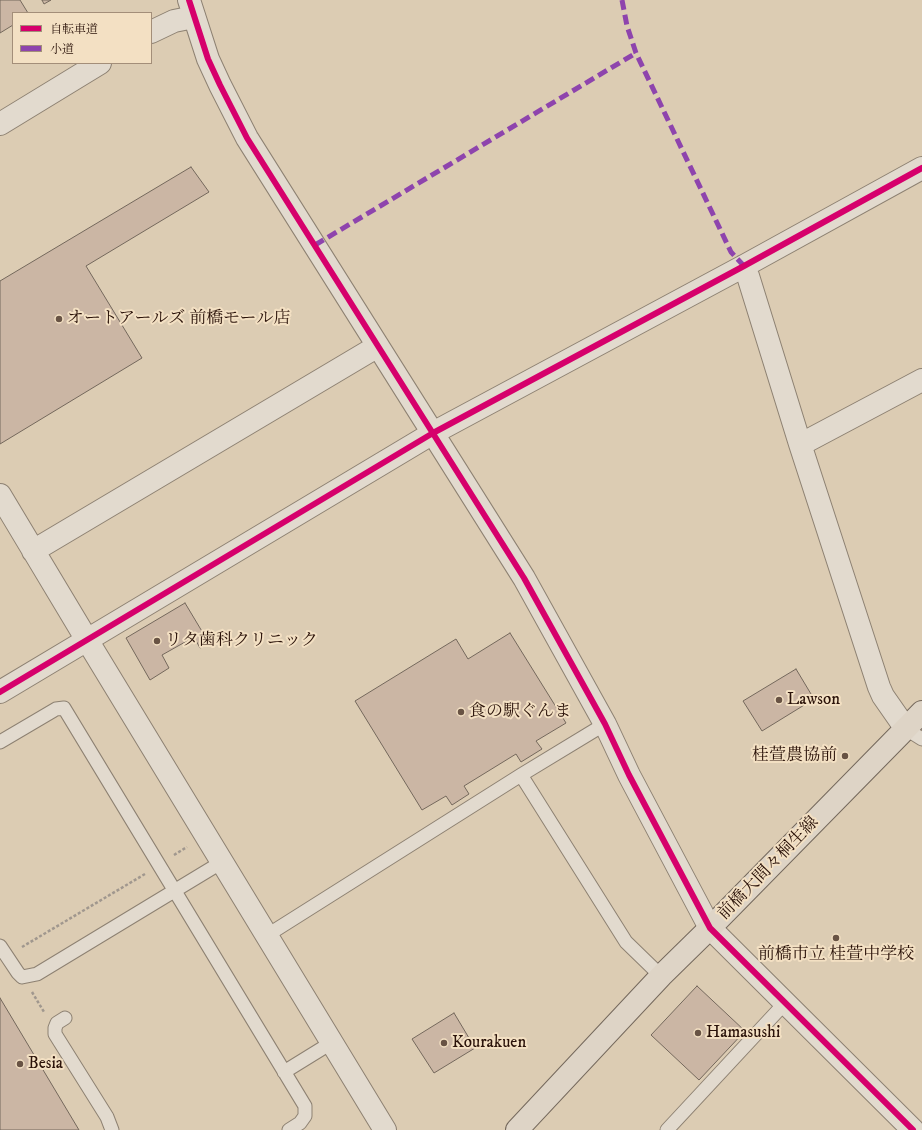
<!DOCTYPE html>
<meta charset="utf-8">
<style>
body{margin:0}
#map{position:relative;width:922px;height:1130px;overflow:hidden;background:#dcccb3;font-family:"IM FELL DW Pica","Noto Serif JP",serif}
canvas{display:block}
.legend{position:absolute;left:12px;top:12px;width:140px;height:52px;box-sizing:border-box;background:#f3e0c3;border:1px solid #a38e79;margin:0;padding:5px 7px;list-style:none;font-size:12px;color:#2a1209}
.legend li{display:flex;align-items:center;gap:8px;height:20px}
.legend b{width:20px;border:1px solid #a38e79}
</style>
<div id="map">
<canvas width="922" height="1130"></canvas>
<ul class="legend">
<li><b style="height:5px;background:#d6006c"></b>自転車道</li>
<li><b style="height:5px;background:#8e44ad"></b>小道</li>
</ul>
</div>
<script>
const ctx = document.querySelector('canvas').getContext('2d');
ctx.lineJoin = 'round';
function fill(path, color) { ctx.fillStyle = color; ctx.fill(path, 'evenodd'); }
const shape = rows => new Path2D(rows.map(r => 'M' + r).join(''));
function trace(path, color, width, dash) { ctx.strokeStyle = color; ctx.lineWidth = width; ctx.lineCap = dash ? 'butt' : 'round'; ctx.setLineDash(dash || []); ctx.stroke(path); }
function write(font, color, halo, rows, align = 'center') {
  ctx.font = font + ' "IM FELL DW Pica","Noto Serif JP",serif'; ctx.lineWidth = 4; ctx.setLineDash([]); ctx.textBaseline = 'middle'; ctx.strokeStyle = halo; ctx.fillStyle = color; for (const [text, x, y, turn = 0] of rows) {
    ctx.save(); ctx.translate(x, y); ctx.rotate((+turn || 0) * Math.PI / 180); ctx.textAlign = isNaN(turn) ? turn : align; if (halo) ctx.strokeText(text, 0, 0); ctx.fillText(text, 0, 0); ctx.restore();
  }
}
const building = shape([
 [0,0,20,0,28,13,13,13,13,25,0,33,0,0],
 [42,0,51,0,44,4,42,0],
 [191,167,209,192,86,266,142,358,0,444,0,281,191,167],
 [185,603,209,643,200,648,194,637,162,655,169,668,150,680,126,638,185,603],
 [510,633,566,723,536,741,542,749,521,762,516,754,464,786,469,794,452,805,446,796,422,810,355,701,456,639,468,659,510,633],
 [796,669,814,699,762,731,743,701,796,669],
 [697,986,745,1031,699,1080,651,1035,697,986],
 [0,998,79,1130,0,1130,0,998],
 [454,1013,475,1048,434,1073,412,1039,454,1013]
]);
fill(building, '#cbb6a4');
trace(building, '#74685c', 1);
const service = shape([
 [906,729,922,739],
 [0,742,56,709,64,708,305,1106,305,1116,300,1123,289,1130],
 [521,775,626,942,661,976],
 [266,936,521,775,605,724],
 [0,946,18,973,22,977,37,974,222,862],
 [65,1018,57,1023,55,1028,55,1034,107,1117,112,1130],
 [284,1072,331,1043],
 [667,1130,785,1003]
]);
const minor = shape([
 [151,32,174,21,194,17],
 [0,124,100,63],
 [744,266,748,276,800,444,879,687,883,696,906,729],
 [800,444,809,440,922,380],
 [87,640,433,433,744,266,922,168]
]);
const tertiary = shape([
 [189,0,208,59,220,85,247,138,524,578,605,724,629,775,710,928,913,1130],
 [0,495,87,640,385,1130],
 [33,551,378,346],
 [0,692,87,640]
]);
const primary = shape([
 [517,1130,661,976,710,928,922,712]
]);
trace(service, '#8d8172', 15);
trace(minor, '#8d8172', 24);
trace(tertiary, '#8d8172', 24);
trace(primary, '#74685c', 24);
trace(shape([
 [174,855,187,847],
 [22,947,145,874],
 [32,992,44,1012]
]), '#a0978e', 2.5, [3, 2]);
trace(service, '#e2dace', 13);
trace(minor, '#e2dace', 22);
trace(tertiary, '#e2dace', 22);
trace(primary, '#ded4c6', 22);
trace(shape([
 [622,0,627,26,636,53,731,252,744,266],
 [315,245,636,53]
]), '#8e44ad', 5, [10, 5]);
trace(shape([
 [189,0,208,59,220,85,247,138,524,578,605,724,629,775,710,928,913,1130],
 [0,692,433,433,744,266,922,168]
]), '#d6006c', 6);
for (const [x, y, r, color] of [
 [59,319,4,"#685344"],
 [157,641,4,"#685344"],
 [779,700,4,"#685344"],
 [461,712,4,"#685344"],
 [845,756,4,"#685344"],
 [836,938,4,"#685344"],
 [698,1033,4,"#685344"],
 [444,1043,4,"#685344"],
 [20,1064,4,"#685344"]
]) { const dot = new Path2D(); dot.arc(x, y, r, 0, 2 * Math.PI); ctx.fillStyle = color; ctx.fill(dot); trace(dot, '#f3e0c3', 1.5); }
write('17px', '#2a1209', '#f3e0c3', [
 ["オートアールズ 前橋モール店",67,319],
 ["リタ歯科クリニック",165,641],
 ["Lawson",787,700],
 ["食の駅ぐんま",469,712],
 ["桂萱農協前",837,756,"right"],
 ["前橋市立 桂萱中学校",836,955,"center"],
 ["Hamasushi",706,1033],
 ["Kourakuen",452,1043],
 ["Besia",28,1064]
], 'left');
write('17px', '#2a1209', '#f3e0c3', [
 ["前橋大間々桐生線",769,869,-46]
]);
</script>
